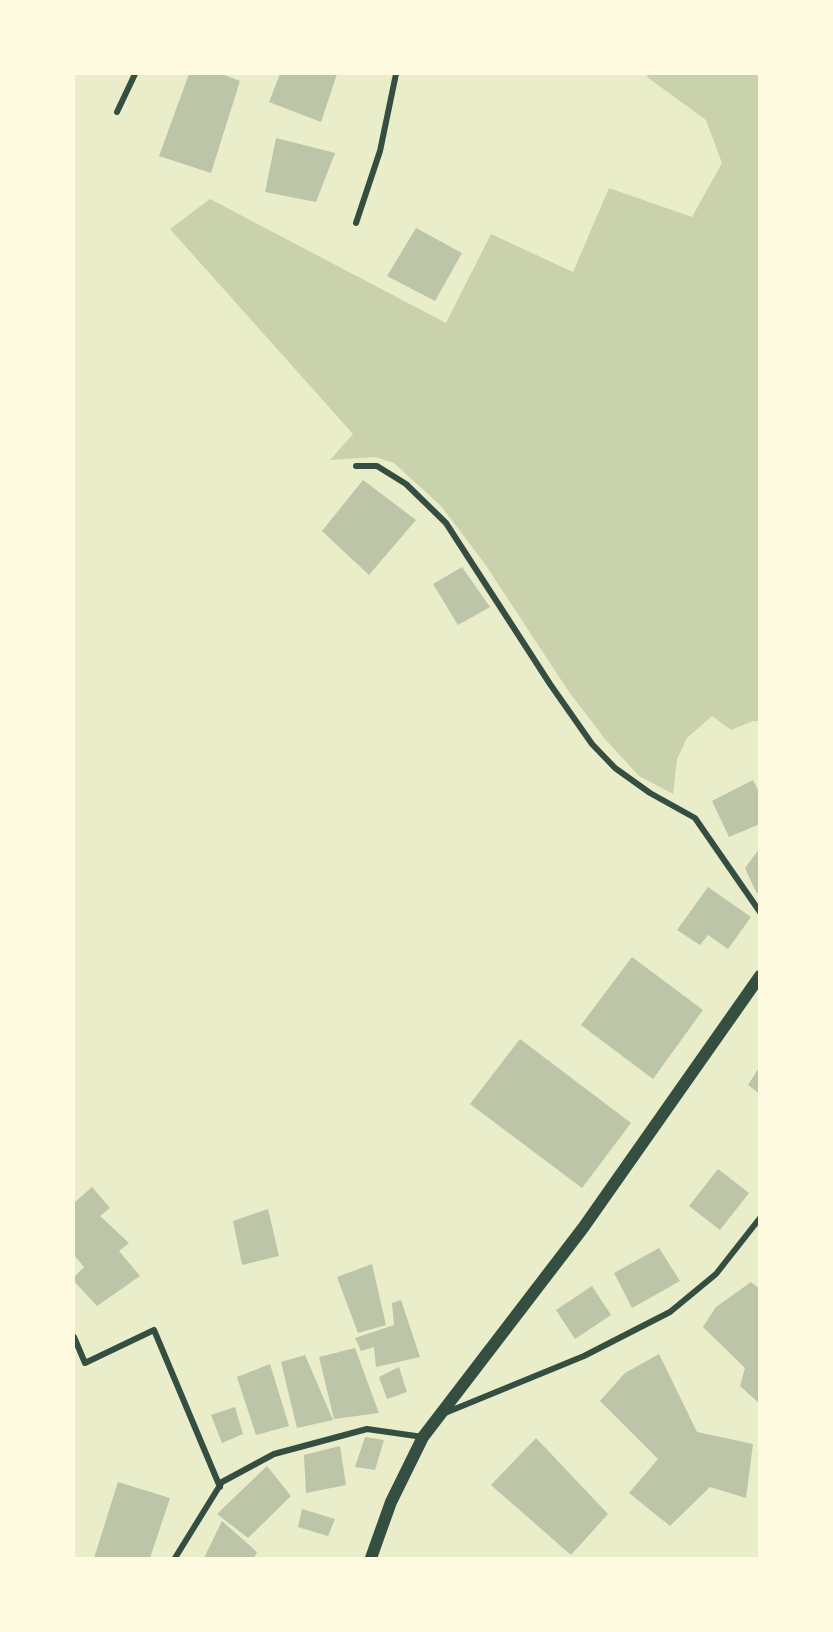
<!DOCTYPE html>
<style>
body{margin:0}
#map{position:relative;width:833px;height:1632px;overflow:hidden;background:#e9edc9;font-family:Mulish,sans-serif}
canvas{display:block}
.frame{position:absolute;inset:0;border:75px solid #fefae0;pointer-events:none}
</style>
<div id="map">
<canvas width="833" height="1632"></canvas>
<div class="frame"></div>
</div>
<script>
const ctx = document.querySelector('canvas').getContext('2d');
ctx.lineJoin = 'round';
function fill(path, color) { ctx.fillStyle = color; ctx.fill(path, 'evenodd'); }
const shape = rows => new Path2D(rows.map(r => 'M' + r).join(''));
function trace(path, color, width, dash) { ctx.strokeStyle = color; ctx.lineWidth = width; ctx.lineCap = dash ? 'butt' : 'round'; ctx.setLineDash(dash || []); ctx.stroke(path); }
fill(shape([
 [648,74,760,74,759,721,753,721,731,730,712,716,687,738,677,759,673,794,639,776,605,739,569,692,485,564,441,506,394,463,375,457,330,460,353,434,170,229,210,199,446,323,491,234,573,272,609,188,692,217,722,163,706,120,647,77]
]), '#cad2ad');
fill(shape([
 [189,74,222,74,240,81,211,173,159,156],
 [280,74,337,74,321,122,269,102],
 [276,138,335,153,316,202,265,192],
 [416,228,462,253,435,301,387,276],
 [363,480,416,520,369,575,322,531],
 [462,567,490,607,458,625,433,584],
 [753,780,760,794,760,824,729,837,712,801],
 [760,848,760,894,756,892,745,868],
 [708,887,751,917,728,949,708,935,700,945,677,930],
 [632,957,703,1010,653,1079,581,1025],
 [520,1039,631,1123,582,1188,470,1104],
 [760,1066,760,1094,748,1085],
 [718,1169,749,1193,720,1230,689,1206],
 [92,1187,110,1208,100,1216,129,1243,119,1251,140,1276,97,1306,74,1281,74,1277,84,1267,74,1255,74,1242,76,1240,74,1238,74,1203],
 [268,1209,279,1256,242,1265,233,1221],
 [659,1248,680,1281,632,1308,614,1273],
 [372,1264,386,1325,358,1333,337,1277],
 [751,1282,760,1289,760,1404,740,1386,745,1368,703,1327,716,1307],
 [592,1286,611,1315,575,1339,556,1310],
 [401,1300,420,1357,376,1367,374,1347,361,1351,355,1338,394,1325,392,1303],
 [355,1348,379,1413,334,1419,319,1357],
 [659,1354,697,1432,753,1444,746,1498,710,1487,670,1526,629,1493,658,1459,600,1401,625,1373],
 [305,1355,333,1420,297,1428,281,1362],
 [270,1364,289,1426,256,1435,237,1377],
 [399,1367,407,1392,387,1399,379,1377],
 [235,1407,243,1434,222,1443,211,1415],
 [365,1437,384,1440,375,1470,355,1467],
 [536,1438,608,1514,571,1555,491,1485],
 [340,1446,346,1485,306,1493,304,1455],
 [267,1466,291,1496,248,1538,217,1514],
 [118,1482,170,1498,150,1558,94,1558],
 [302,1509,335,1519,328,1536,298,1527],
 [222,1521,257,1552,254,1558,204,1558]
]), '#bcc5a7');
trace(shape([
 [117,112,135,74],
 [356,223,380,151,396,74],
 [356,466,377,466,406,484,446,523,550,684,592,744,615,768,650,793,695,818,760,912],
 [74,1337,85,1363,154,1330,220,1487],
 [445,1413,584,1356,670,1312,716,1274,760,1218],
 [175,1558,222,1482,274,1454,367,1429,423,1437]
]), '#344e41', 6);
trace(shape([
 [371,1558,391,1502,423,1437,583,1228,760,976]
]), '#344e41', 12);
</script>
